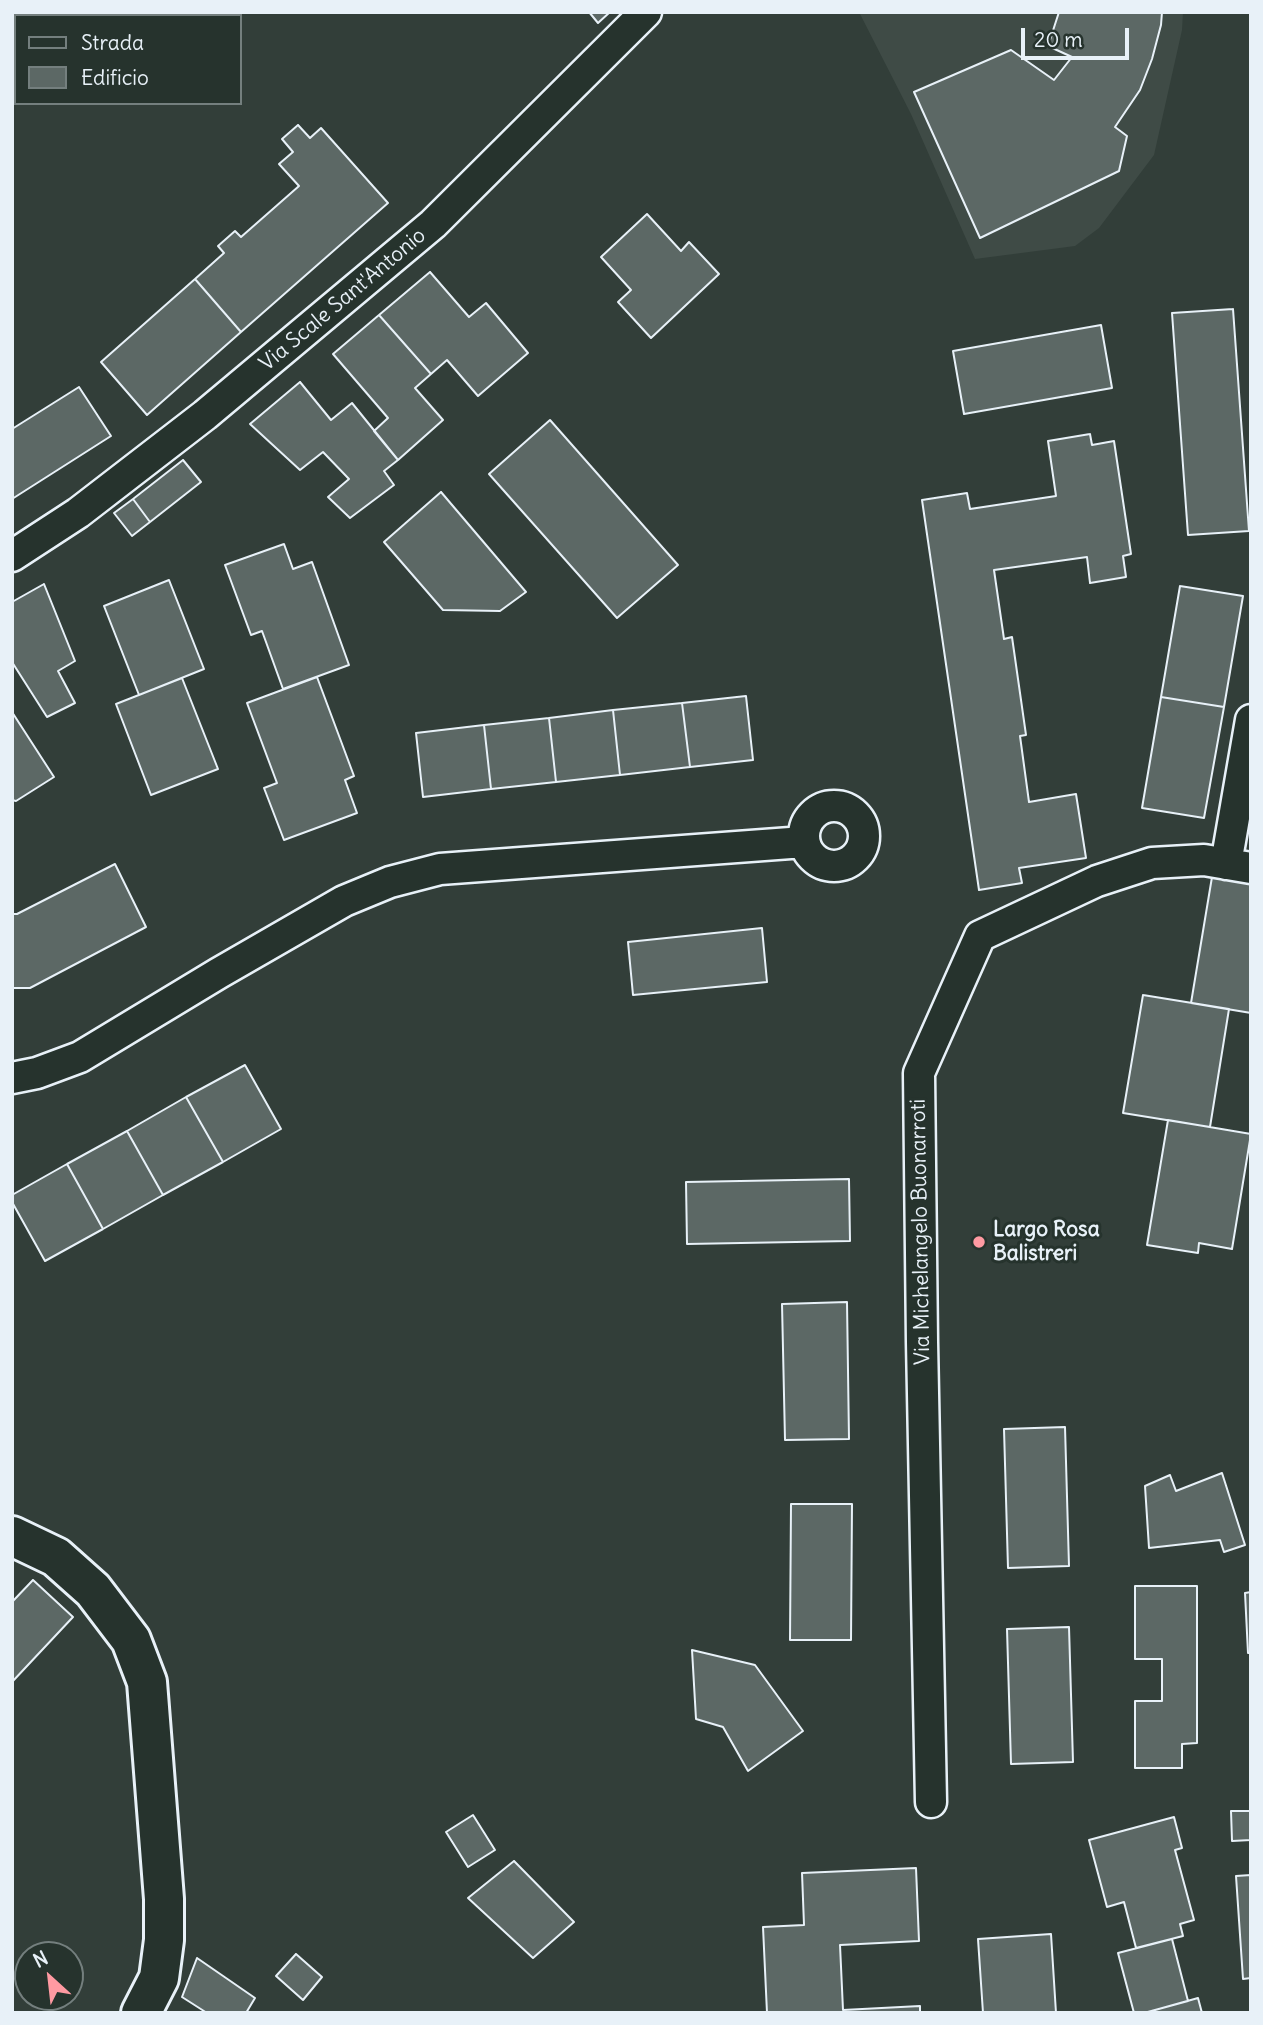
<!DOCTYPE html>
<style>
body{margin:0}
#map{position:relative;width:1263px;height:2025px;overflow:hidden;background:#323e39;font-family:Delius,sans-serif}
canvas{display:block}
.frame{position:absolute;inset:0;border:14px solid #e8f1f8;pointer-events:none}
.legend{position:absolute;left:14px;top:14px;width:228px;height:91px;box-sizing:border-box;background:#26332d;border:2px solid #747f7e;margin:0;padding:9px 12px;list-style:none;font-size:21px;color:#e8f1f8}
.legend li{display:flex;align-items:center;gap:14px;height:35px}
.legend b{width:35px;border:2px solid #747f7e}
.north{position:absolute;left:14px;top:1941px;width:70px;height:70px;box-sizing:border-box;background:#26332d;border:2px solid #747f7e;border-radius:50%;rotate:333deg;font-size:19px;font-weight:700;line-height:28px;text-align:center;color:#e8f1f8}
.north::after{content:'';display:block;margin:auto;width:24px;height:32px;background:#ff9aa2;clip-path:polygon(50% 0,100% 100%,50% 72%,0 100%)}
.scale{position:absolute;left:1021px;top:28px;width:108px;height:32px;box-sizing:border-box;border:4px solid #e8f1f8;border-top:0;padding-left:9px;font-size:21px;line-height:24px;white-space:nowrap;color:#e8f1f8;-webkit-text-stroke:5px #26332d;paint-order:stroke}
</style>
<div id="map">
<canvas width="1263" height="2025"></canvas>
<div class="frame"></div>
<ul class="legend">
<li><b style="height:9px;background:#26332d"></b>Strada</li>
<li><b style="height:19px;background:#5c6865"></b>Edificio</li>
</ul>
<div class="north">N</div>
<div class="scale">20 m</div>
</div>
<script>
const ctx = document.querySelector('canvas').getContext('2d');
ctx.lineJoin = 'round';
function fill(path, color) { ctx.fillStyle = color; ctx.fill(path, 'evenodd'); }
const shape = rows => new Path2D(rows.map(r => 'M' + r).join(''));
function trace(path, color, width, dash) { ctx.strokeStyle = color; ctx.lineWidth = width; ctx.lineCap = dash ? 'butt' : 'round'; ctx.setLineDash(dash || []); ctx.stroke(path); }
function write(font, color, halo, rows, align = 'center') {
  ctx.font = font + ' Delius,sans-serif'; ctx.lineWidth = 6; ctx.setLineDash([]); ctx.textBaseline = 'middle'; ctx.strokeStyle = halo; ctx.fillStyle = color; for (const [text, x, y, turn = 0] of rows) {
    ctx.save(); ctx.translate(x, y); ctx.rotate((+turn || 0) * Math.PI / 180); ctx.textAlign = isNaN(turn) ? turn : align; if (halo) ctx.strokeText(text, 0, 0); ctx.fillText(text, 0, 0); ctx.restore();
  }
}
fill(shape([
 [859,12,1183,12,1182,30,1154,155,1099,228,1075,246,975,259,911,114]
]), '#3f4b46');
const building = shape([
 [589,12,610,12,598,23,589,12],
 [1059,12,1162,12,1161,25,1152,59,1140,90,1115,127,1127,136,1119,171,980,238,914,92,1011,50,1054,80,1072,57,1048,46,1059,12],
 [298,125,310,138,321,128,388,203,241,332,195,279,224,253,218,246,235,231,241,237,299,186,279,164,293,152,282,139,298,125],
 [647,214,681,251,689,242,719,274,651,338,618,302,631,290,601,257,647,214],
 [430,272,469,317,486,303,528,353,478,396,447,360,431,374,379,315,430,272],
 [195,279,241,332,147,415,101,362,195,279],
 [1233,309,1249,531,1188,535,1172,313,1233,309],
 [379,315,431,374,415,388,443,420,398,460,374,431,388,418,333,354,379,315],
 [1101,325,1112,388,964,414,953,351,1101,325],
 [300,382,331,420,352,403,398,460,384,471,394,485,350,518,328,497,349,479,323,452,300,470,250,424,300,382],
 [79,387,111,436,12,499,12,429,79,387],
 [550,420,678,565,617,618,489,474,550,420],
 [1090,434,1092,445,1114,441,1131,554,1123,556,1126,577,1090,583,1087,557,994,570,1004,639,1012,637,1026,735,1020,736,1029,802,1076,794,1086,858,1019,868,1022,883,979,890,922,500,967,493,970,509,1056,496,1048,441,1090,434],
 [183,460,201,482,150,522,133,499,183,460],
 [441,492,526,592,500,611,443,610,384,542,441,492],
 [133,499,150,522,132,536,114,513,133,499],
 [284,544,293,569,312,562,349,665,283,689,262,631,251,635,225,565,284,544],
 [169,580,204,669,139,695,104,606,169,580],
 [44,584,75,661,58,671,75,703,47,717,12,662,12,602,44,584],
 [1180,586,1243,596,1224,707,1161,697,1180,586],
 [317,677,354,776,345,780,357,813,284,840,264,788,277,783,247,703,317,677],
 [182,678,218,769,151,795,116,704,182,678],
 [746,696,753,760,690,767,682,703,746,696],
 [1161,697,1224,707,1204,818,1142,808,1161,697],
 [682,703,690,767,620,775,613,710,682,703],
 [613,710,620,775,556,782,549,718,613,710],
 [12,712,54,777,16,801,12,800,12,712],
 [549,718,556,782,491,789,484,725,549,718],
 [484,725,491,789,423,797,416,733,484,725],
 [115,864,146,927,30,988,12,988,12,914,17,914,115,864],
 [1212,877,1251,883,1251,1013,1191,1003,1212,877],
 [762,928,767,982,633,995,628,942,762,928],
 [1143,995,1229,1009,1210,1127,1123,1113,1143,995],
 [245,1065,281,1129,223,1162,186,1097,245,1065],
 [186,1097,223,1162,163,1195,127,1131,186,1097],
 [1168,1120,1251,1134,1232,1249,1199,1243,1198,1253,1147,1245,1168,1120],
 [127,1131,163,1195,103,1229,67,1164,127,1131],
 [67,1164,103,1229,45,1261,12,1202,12,1195,67,1164],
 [849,1179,850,1241,687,1244,686,1182,849,1179],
 [847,1302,849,1439,785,1440,782,1304,847,1302],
 [1065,1427,1069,1566,1008,1568,1004,1429,1065,1427],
 [1222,1473,1245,1545,1224,1552,1220,1540,1149,1548,1145,1486,1170,1475,1176,1491,1222,1473],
 [791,1504,852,1504,851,1640,790,1640,791,1504],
 [33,1580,73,1617,12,1682,12,1602,33,1580],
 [1135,1586,1197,1586,1197,1743,1182,1744,1182,1768,1135,1768,1135,1701,1162,1701,1162,1659,1135,1659,1135,1586],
 [1251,1592,1251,1653,1248,1653,1245,1593,1251,1592],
 [1069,1627,1073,1762,1011,1764,1007,1629,1069,1627],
 [692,1650,755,1665,803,1731,748,1771,723,1727,696,1719,692,1650],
 [1231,1811,1251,1811,1251,1840,1232,1841,1231,1811],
 [473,1815,495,1850,468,1867,446,1832,473,1815],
 [1174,1817,1182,1848,1175,1850,1194,1920,1180,1924,1183,1936,1136,1948,1124,1902,1107,1907,1089,1840,1174,1817],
 [514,1861,574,1922,533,1958,468,1898,514,1861],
 [916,1868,919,1941,840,1945,843,2010,920,2006,920,2013,767,2013,763,1927,804,1925,802,1873,916,1868],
 [1251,1875,1251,1978,1243,1979,1236,1876,1251,1875],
 [1051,1934,1056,2013,983,2013,978,1939,1051,1934],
 [1172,1939,1188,2001,1144,2013,1134,2013,1118,1953,1172,1939],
 [296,1954,322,1977,303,2000,276,1976,296,1954],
 [197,1958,255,1998,246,2013,207,2013,182,1997,197,1958],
 [1198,1998,1202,2013,1148,2013,1148,2012,1198,1998]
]);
fill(building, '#5c6865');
trace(building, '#e8f1f8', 2);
const minor = shape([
 [12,556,78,513,205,415,433,224,646,12],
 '804 836a30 30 0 1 1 60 0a30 30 0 1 1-60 0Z',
 [1226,864,1251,720],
 [12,1078,37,1073,80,1057,219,973,344,901,390,882,440,869,804,842],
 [931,1802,922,1342,919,1073,980,936,1097,881,1152,863,1204,860,1251,868]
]);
const tertiary = shape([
 [12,1536,56,1557,93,1590,131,1640,147,1682,164,1899,164,1940,159,1978,141,2013]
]);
trace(minor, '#e8f1f8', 35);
trace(tertiary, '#e8f1f8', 44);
trace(minor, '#26332d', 30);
trace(tertiary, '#26332d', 38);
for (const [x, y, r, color] of [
 [979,1242,7,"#ff9aa2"]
]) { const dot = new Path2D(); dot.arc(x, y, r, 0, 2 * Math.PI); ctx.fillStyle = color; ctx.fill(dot); trace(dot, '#26332d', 2.5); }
write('21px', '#e8f1f8', '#26332d', [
 ["Via Scale Sant'Antonio",343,300,-40],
 ["Via Michelangelo Buonarroti",921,1232,-91]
]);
write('bold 21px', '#e8f1f8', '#26332d', [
 ["Largo Rosa",993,1230],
 ["Balistreri",993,1254]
], 'left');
</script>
